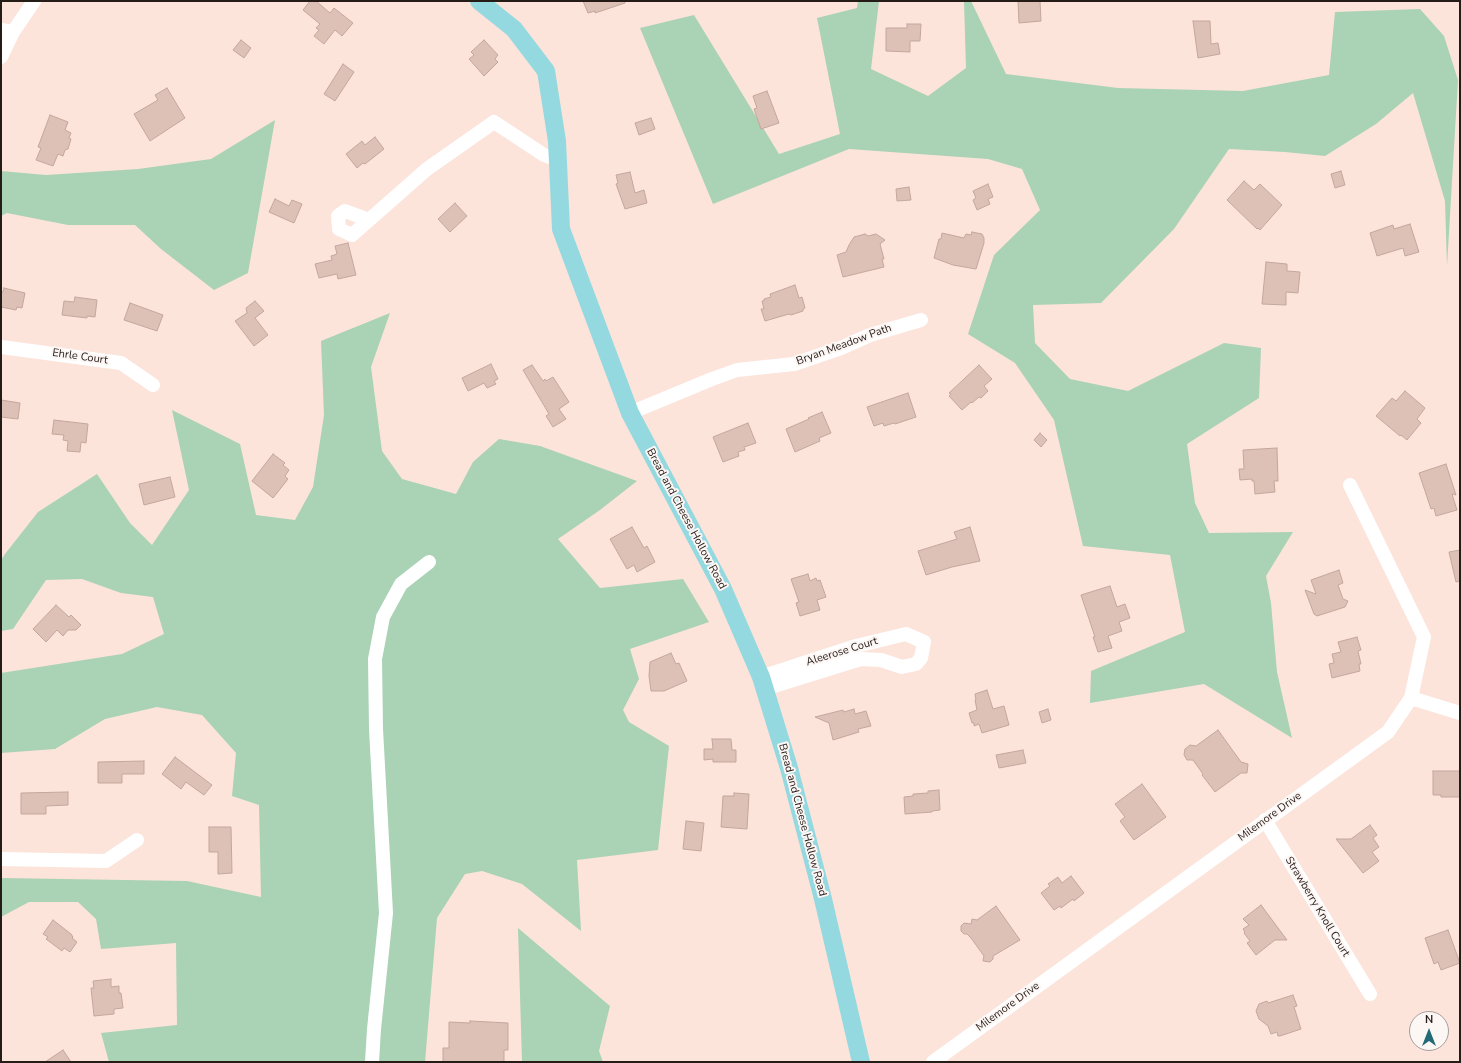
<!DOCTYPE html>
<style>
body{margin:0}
#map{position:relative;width:1461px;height:1063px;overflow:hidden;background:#fce4db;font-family:"Nunito Sans",sans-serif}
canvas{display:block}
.frame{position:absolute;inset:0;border:2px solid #251b17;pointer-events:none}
.north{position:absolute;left:1409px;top:1011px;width:40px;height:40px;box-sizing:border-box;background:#fcf6f4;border:1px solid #a69e9c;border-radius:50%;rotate:0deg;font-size:11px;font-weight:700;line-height:16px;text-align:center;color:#251b17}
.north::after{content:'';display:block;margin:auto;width:14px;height:18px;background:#216a76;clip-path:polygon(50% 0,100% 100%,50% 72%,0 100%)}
</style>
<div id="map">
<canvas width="1461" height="1063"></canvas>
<div class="frame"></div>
<div class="north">N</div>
</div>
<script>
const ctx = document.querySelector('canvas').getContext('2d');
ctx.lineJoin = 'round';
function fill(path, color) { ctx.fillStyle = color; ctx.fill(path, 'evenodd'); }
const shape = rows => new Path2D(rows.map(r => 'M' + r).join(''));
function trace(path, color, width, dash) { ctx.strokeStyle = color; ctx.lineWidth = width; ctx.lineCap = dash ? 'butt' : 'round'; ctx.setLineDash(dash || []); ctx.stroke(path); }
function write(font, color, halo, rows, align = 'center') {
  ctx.font = font + ' "Nunito Sans",sans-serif'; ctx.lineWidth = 4; ctx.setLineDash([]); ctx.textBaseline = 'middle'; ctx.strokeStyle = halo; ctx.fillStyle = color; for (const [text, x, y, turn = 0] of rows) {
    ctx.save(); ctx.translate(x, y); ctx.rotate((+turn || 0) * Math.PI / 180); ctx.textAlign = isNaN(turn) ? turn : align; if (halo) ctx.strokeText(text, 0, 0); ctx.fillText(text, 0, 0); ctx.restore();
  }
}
fill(shape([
 [858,1,879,1,871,69,928,96,966,68,964,1,971,1,1006,74,1118,88,1243,91,1329,75,1335,12,1420,9,1444,36,1458,80,1447,266,1445,201,1413,93,1376,124,1325,156,1285,152,1229,149,1174,229,1101,303,1033,305,1035,343,1070,379,1128,391,1224,343,1261,348,1259,398,1187,444,1195,503,1209,533,1293,532,1266,576,1271,603,1277,672,1292,738,1204,684,1090,703,1091,671,1185,632,1170,555,1083,546,1054,420,1015,363,968,334,994,255,1040,210,1022,169,988,159,849,149,713,204,640,28,694,15,779,154,840,134,817,18,857,8],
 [275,120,248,273,214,290,161,249,135,225,68,225,7,213,1,216,1,171,46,175,138,169,211,159],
 [390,313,371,367,382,451,402,479,456,494,473,462,499,439,540,446,637,481,600,510,558,539,600,588,683,579,709,622,630,649,639,679,623,710,629,722,669,746,658,850,577,860,581,931,522,884,482,871,465,874,437,918,425,1062,109,1062,101,1033,177,1025,176,943,101,949,96,919,78,902,29,902,1,917,1,878,187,881,261,897,259,805,232,796,236,753,202,715,157,707,105,719,55,749,1,753,1,673,122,654,164,634,153,597,121,593,82,579,46,580,13,629,1,631,1,560,5,554,38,512,97,474,130,523,152,545,189,490,172,410,240,444,256,515,295,520,313,487,324,415,321,341],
 [518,928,610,1006,599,1051,603,1062,522,1062]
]), '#aad2b5');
const building = shape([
 [310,1,316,1,330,13,334,8,353,23,342,36,335,30,324,44,314,36,319,30,316,28,320,24,303,10,310,1],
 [583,1,625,1,625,3,595,13,595,11,588,13,583,1],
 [1018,1,1040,1,1041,21,1019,23,1018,1],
 [1193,21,1210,21,1211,44,1218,43,1220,54,1198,58,1193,21],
 [907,24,921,24,920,41,910,41,910,52,886,51,886,28,907,28,907,24],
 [241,40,251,48,244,58,233,50,241,40],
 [484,40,498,55,495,59,498,62,484,76,469,59,474,55,471,52,484,40],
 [343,64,354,72,335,101,324,94,343,64],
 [167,88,185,118,150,141,134,114,158,100,155,95,167,88],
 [767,91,779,123,761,129,754,109,757,108,753,96,767,91],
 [50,115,68,122,65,130,71,133,69,138,71,139,68,149,65,150,63,156,58,154,53,166,36,160,41,148,38,147,50,115],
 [651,118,655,129,639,135,635,123,651,118],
 [375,137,384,149,365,164,363,163,357,168,346,154,362,141,365,145,375,137],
 [1341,171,1345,185,1335,188,1331,174,1341,171],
 [630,172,635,193,644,190,647,203,625,209,616,184,618,183,616,175,630,172],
 [1244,181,1254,190,1260,184,1282,205,1260,230,1258,228,1257,229,1227,200,1244,181],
 [988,184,993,197,988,199,990,204,977,210,973,200,976,198,973,191,988,184],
 [909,187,911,200,897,201,896,189,909,187],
 [275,199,289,206,292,200,302,204,294,223,269,212,275,199],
 [455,203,467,216,450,232,438,219,455,203],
 [1410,224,1419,252,1405,256,1403,248,1377,256,1370,233,1393,225,1394,229,1410,224],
 [972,232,982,234,984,238,984,243,976,269,953,265,934,258,939,239,941,239,942,233,964,238,966,234,971,235,972,232],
 [865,234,868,236,876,234,885,240,880,244,884,259,882,259,884,267,843,277,837,255,846,252,849,245,854,237,865,234],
 [348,243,356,275,338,279,337,274,319,278,315,264,332,260,331,256,337,254,335,246,348,243],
 [1266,262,1287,264,1287,271,1300,272,1298,293,1286,292,1286,305,1262,304,1266,262],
 [795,285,799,298,802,297,805,308,803,309,803,311,791,315,789,314,765,321,761,309,764,309,762,301,764,301,764,299,771,297,770,294,795,285],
 [4,288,25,293,22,308,17,307,16,310,1,307,1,292,3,292,4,288],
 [75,297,97,300,95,317,87,316,87,318,62,315,64,301,74,302,75,297],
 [255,301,264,311,255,318,268,335,254,346,235,321,247,313,246,308,255,301],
 [130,303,163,315,157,331,124,320,130,303],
 [491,364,498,379,494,381,496,384,487,388,484,383,468,391,462,378,491,364],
 [532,365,543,381,545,379,546,381,553,377,569,402,559,409,566,419,553,427,546,416,549,414,523,370,532,365],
 [979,365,992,379,984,386,988,391,981,398,979,397,972,403,971,402,962,410,949,396,951,394,949,393,979,365],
 [1405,391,1425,408,1417,419,1421,423,1407,440,1401,435,1400,436,1376,416,1392,398,1396,401,1405,391],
 [908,393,916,417,895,424,894,423,884,426,883,423,874,426,867,407,908,393],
 [1,400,20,403,18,419,1,417,1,400],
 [822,412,831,433,819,438,820,441,795,452,786,429,809,419,808,418,822,412],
 [54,420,88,424,86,443,81,442,80,452,67,451,68,441,63,440,64,435,52,434,54,420],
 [748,423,756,443,744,447,745,450,738,452,739,456,723,462,713,437,748,423],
 [1040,433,1047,440,1041,447,1034,440,1040,433],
 [1277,448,1278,481,1274,481,1275,492,1255,494,1254,481,1252,481,1252,479,1240,480,1239,469,1244,469,1243,450,1277,448],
 [273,454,285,463,283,465,289,470,285,476,288,479,273,498,252,481,273,454],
 [1446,464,1456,495,1452,494,1457,510,1436,516,1434,508,1431,509,1419,473,1446,464],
 [170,477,175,497,144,505,139,484,170,477],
 [632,527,644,548,647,546,655,562,637,572,634,565,627,569,610,539,632,527],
 [970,527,980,561,952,567,926,575,918,551,957,539,954,532,970,527],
 [1460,550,1460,581,1456,582,1449,552,1460,550],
 [1339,570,1343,583,1338,585,1343,599,1348,601,1345,607,1317,616,1314,614,1305,590,1316,594,1311,580,1339,570],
 [808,574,810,581,816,578,817,581,820,580,826,597,817,600,820,610,800,616,796,603,799,602,791,579,808,574],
 [1110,586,1117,607,1125,604,1130,618,1119,622,1122,631,1108,636,1112,648,1098,652,1093,637,1095,637,1081,595,1110,586],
 [56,605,69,617,71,615,81,625,76,630,68,630,63,636,57,630,46,642,33,629,56,605],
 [1357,637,1361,650,1358,651,1361,664,1359,664,1360,671,1332,678,1329,664,1334,663,1332,654,1341,652,1338,642,1357,637],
 [671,653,676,664,679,663,687,681,664,691,651,691,649,676,650,662,671,653],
 [987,690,993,709,1004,706,1009,725,982,733,979,724,974,726,974,723,972,723,969,713,977,710,975,700,976,700,975,694,987,690],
 [854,709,855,714,866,711,871,726,858,729,859,732,833,740,829,723,815,717,843,710,844,712,854,709],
 [1048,709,1051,720,1042,723,1039,712,1048,709],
 [1218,730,1241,762,1248,764,1247,773,1241,773,1215,792,1202,775,1203,774,1193,760,1187,760,1184,755,1185,749,1190,745,1196,746,1218,730],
 [712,739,731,739,732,750,736,750,736,762,713,762,713,759,704,760,704,749,713,749,712,739],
 [1023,750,1026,763,999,768,996,755,1023,750],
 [175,757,212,785,204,795,186,782,181,789,162,774,175,757],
 [144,761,144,774,122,774,122,783,98,783,98,762,144,761],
 [1433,771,1459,771,1460,773,1460,797,1441,797,1441,795,1433,795,1433,771],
 [1142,784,1166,817,1134,840,1120,821,1125,817,1115,804,1142,784],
 [939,790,940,810,932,811,932,812,905,814,904,797,913,796,913,794,928,793,928,791,939,790],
 [68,792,68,805,46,806,46,814,21,814,21,793,68,792],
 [734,793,749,794,747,829,721,827,723,796,734,796,734,793],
 [686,821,704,823,701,851,683,849,686,821],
 [1370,825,1377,835,1373,838,1379,847,1372,852,1379,861,1363,873,1336,839,1351,839,1370,825],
 [209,827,231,827,232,873,218,874,218,852,209,852,209,827],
 [1071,876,1084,893,1074,901,1073,899,1061,908,1060,906,1054,910,1041,893,1050,886,1048,884,1058,877,1062,883,1071,876],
 [1261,905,1287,940,1275,940,1256,955,1247,943,1250,941,1244,933,1245,932,1243,929,1249,925,1243,919,1261,905],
 [996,906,1020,940,993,956,993,959,990,962,983,961,984,956,971,938,967,934,964,934,961,931,961,926,964,923,971,924,972,919,977,920,996,906],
 [53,920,71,934,73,937,72,938,77,942,70,952,64,948,62,951,46,939,48,937,43,934,53,920],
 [1448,930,1460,963,1441,970,1438,962,1434,964,1425,938,1448,930],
 [111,979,111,987,119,986,119,993,121,993,123,1008,114,1009,114,1014,94,1016,91,988,94,988,93,981,111,979],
 [1293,995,1297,1006,1294,1007,1301,1029,1280,1036,1278,1036,1277,1032,1271,1034,1268,1026,1259,1019,1256,1011,1259,1004,1267,1001,1268,1003,1293,995],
 [470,1021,508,1023,508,1050,504,1050,504,1062,443,1062,443,1048,449,1048,449,1022,470,1023,470,1021],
 [63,1050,71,1062,45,1062,63,1050]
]);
fill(building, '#dec1b6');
trace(building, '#c3a79c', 1);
trace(shape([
 [1,30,13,32,34,1],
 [1,57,13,32],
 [369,220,345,211,338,216,339,229,352,235,369,220,427,169,494,122,544,155,558,160],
 [1,347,121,363,153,385],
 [630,413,712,379,737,370,794,364,841,348,870,335,921,320],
 [761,677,856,646,906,634,924,642,921,658,916,664,902,667,881,660,861,659,764,689],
 [1411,698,1460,713],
 [1265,820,1370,994],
 [1,859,106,861,137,840],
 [372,1062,374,1029,386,913,376,729,375,659,383,617,401,584,429,562],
 [933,1062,1388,732,1411,698,1424,637,1350,485]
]), '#fff', 14);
trace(shape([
 [479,1,514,29,546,71,557,141,561,229,630,413,723,589,761,677,789,768,823,899,861,1062]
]), '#95d9e0', 18);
write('11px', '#251b17', '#fcf6f4', [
 ["Bryan Meadow Path",844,345,-20],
 ["Ehrle Court",80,357,8],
 ["Bread and Cheese Hollow Road",686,519,62],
 ["Aleerose Court",842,652,-17],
 ["Milemore Drive",1270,817,-36],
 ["Bread and Cheese Hollow Road",802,820,75],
 ["Strawberry Knoll Court",1317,907,59],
 ["Milemore Drive",1008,1007,-36]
]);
</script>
